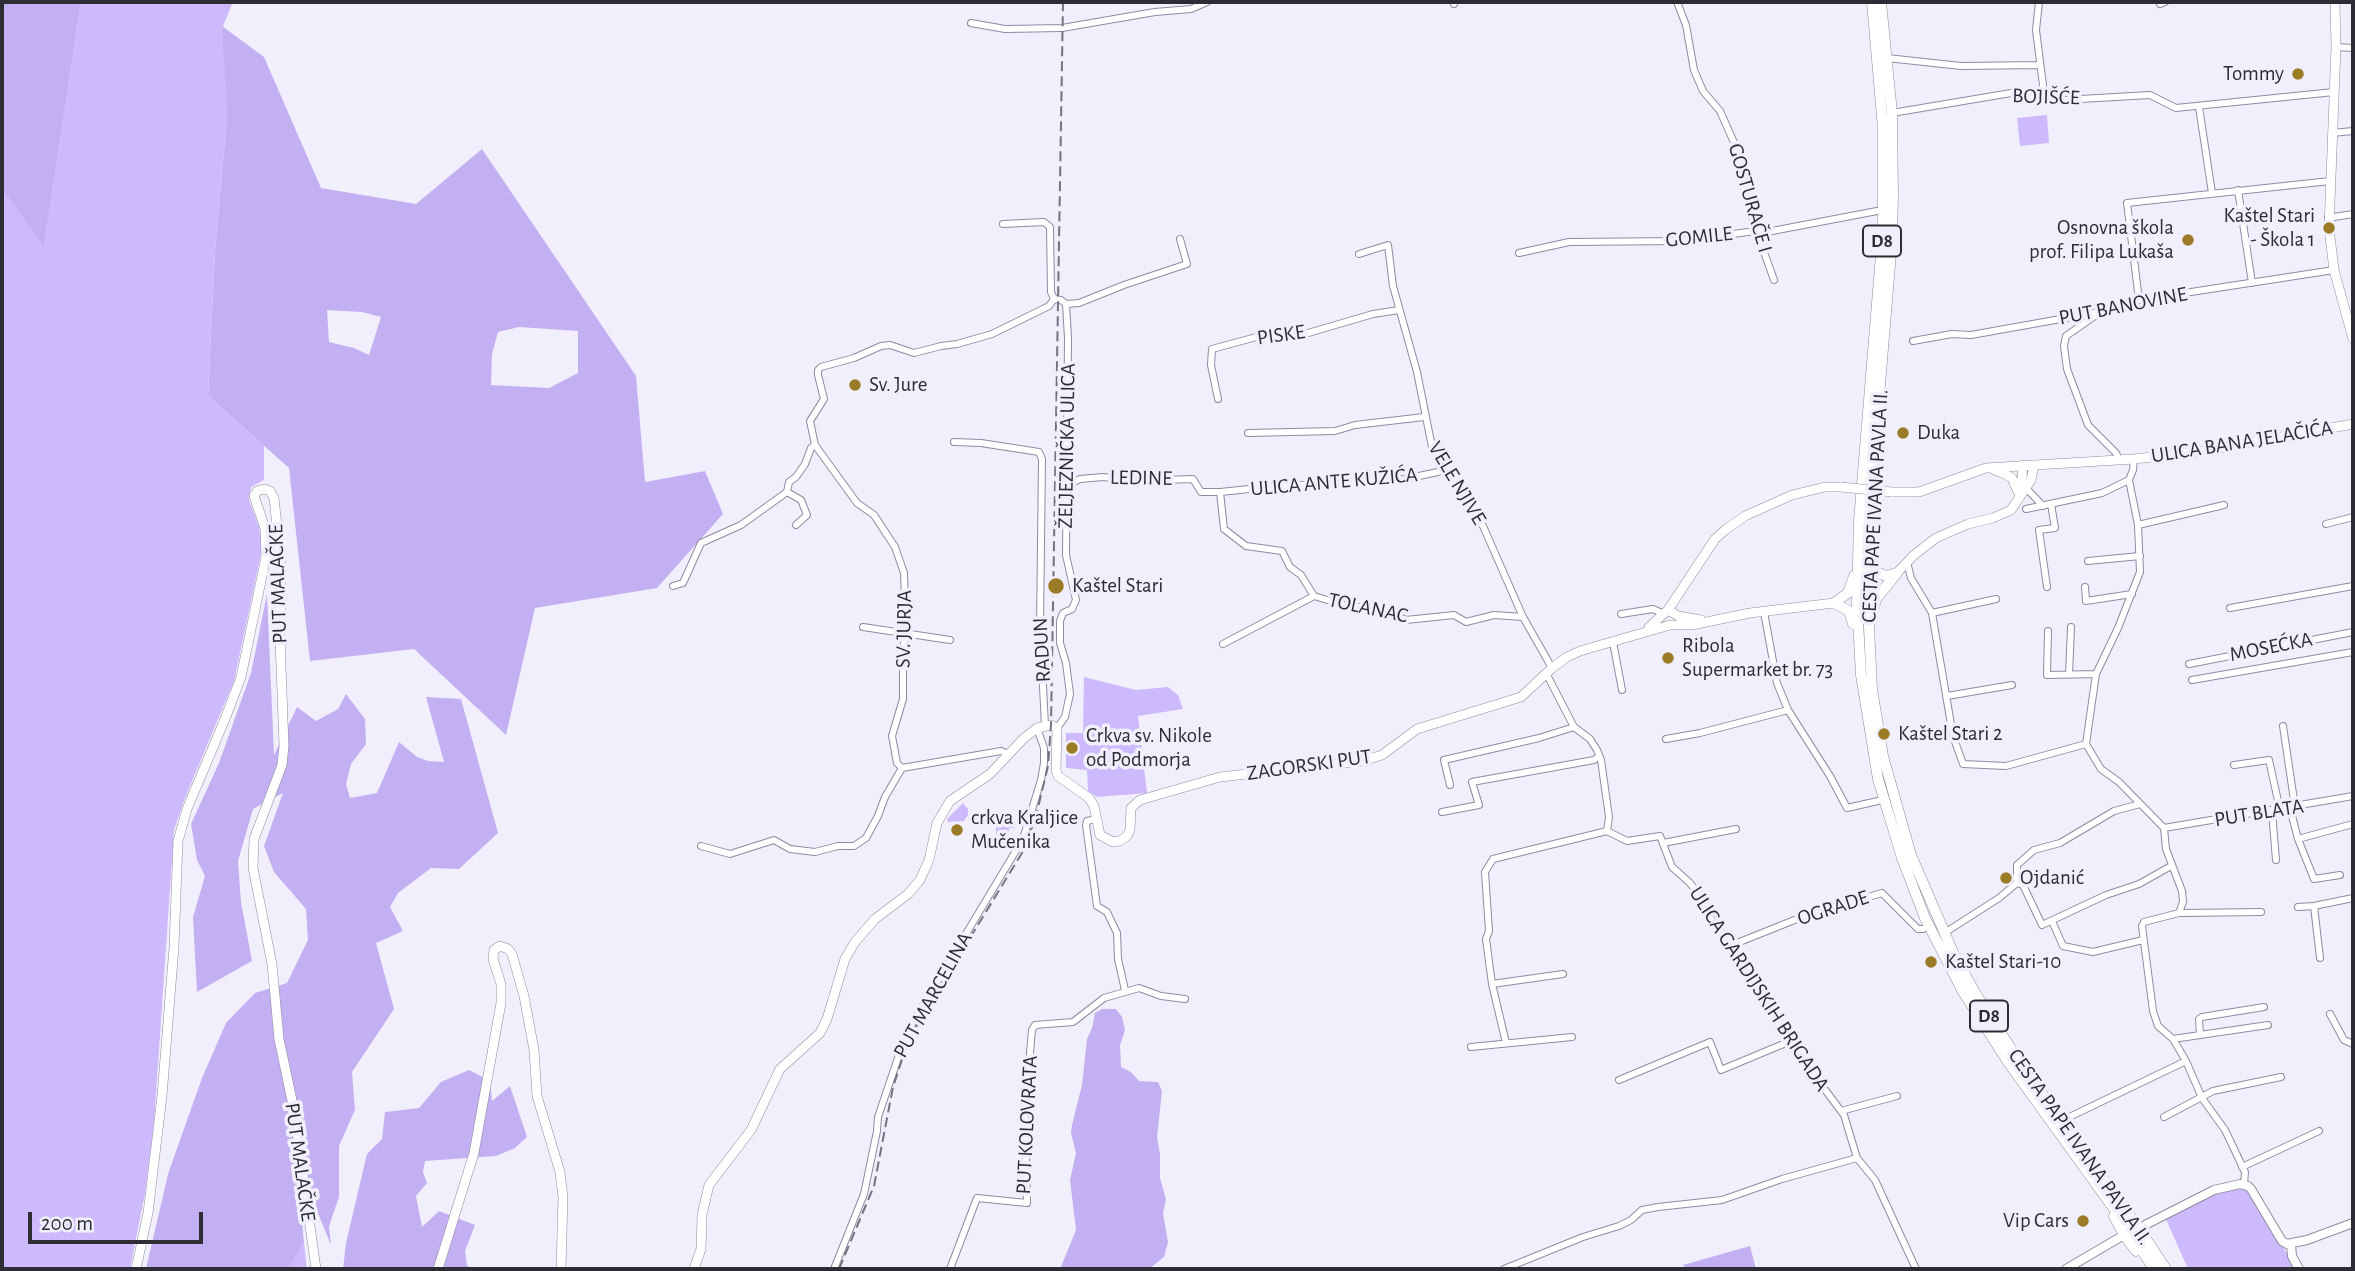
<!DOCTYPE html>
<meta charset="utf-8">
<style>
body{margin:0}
#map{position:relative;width:2355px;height:1271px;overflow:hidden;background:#f2effd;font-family:"Alegreya Sans",sans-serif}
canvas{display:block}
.frame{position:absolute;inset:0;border:4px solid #2e2c35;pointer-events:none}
.scale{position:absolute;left:28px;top:1212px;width:175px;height:32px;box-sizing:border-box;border:4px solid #2e2c35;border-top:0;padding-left:9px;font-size:21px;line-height:24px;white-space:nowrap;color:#2e2c35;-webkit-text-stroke:5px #f2effd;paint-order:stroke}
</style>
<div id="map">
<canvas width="2355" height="1271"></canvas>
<div class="frame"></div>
<div class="scale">200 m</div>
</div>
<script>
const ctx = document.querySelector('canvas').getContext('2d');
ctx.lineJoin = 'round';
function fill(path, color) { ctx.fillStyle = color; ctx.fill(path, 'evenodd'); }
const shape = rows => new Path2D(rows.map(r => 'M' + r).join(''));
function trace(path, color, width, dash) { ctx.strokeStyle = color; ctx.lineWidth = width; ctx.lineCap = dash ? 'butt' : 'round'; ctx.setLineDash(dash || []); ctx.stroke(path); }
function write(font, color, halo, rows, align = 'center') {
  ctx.font = font + ' "Alegreya Sans",sans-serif'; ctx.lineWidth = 7; ctx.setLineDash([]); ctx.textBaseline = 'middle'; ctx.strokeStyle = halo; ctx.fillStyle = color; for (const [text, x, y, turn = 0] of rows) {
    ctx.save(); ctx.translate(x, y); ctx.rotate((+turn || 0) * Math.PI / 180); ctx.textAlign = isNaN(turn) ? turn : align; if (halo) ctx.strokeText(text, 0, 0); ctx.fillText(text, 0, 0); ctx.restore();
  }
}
fill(shape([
 [81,2,233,2,223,26,227,117,215,251,208,396,264,446,264,480,251,487,249,500,259,527,262,549,234,681,185,798,174,830,154,1123,145,1193,130,1269,2,1269,2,189,44,245],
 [2047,115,2049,143,2020,146,2017,118],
 [1084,677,1136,690,1168,687,1178,695,1183,709,1138,716,1147,793,1097,797,1088,791,1087,770,1066,768,1066,733,1083,733],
 [963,803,968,809,968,815,964,821,948,822,947,819],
 [996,815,1009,815,1009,818,1014,818,1014,828,1009,828,1008,842,996,842],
 [2242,1186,2252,1194,2296,1269,2188,1269,2165,1217,2226,1189],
 [304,1243,307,1269,288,1269]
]), '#cdbafc');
fill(shape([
 [2,2,81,2,44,246,2,189],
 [222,26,264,57,321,188,416,204,482,149,636,376,645,482,705,471,723,514,657,588,535,608,506,735,414,649,310,661,289,468,208,396,215,251,227,117],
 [327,310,362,312,381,317,369,355,354,348,329,342],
 [519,327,578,331,578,373,549,388,491,385,492,354,498,332],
 [267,594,274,755,297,707,316,721,338,709,346,694,365,719,366,744,351,764,346,784,350,798,377,793,399,742,417,757,428,761,444,762,426,697,461,699,498,833,459,869,431,868,398,893,390,907,403,931,376,943,394,1009,352,1072,355,1110,339,1146,339,1197,329,1226,331,1245,296,1160,304,1243,288,1269,146,1269,168,1174,202,1078,226,1023,255,993,287,983,308,940,306,909,274,872,264,846,283,793,253,809,238,861,241,902,252,961,197,992,193,917,205,876,197,860,191,824,219,763,251,673],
 [1102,1009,1116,1009,1122,1017,1125,1030,1120,1045,1121,1067,1131,1072,1139,1081,1158,1082,1162,1091,1157,1137,1160,1154,1160,1178,1166,1199,1163,1213,1168,1242,1164,1257,1149,1269,1060,1269,1076,1230,1070,1180,1076,1153,1071,1133,1072,1125,1082,1085,1087,1039,1092,1028,1095,1013],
 [469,1070,490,1081,492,1101,510,1086,527,1137,515,1148,496,1156,425,1161,423,1172,427,1183,416,1196,422,1227,439,1211,475,1225,465,1251,467,1266,475,1269,343,1269,346,1243,367,1154,382,1139,385,1112,419,1108,441,1082],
 [1750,1246,1756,1269,1687,1269,1683,1265]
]), '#c3b0f3');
const minor = shape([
 [1454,2,1454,4],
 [1677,2,1686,25,1694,70,1703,91,1720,111,1740,156,1743,183,1755,227,1774,280],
 [2039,2,2036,30,2045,101],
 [2160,4,2165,2],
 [971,23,1005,29,1062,28,1155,12,1191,9,1207,2],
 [2336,47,2353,48],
 [1887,58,1961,66,2040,65],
 [2199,107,2212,193],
 [1892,113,2011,93,2045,101,2150,95,2176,108,2334,92],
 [2332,133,2353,131],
 [2238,190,2252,283],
 [2328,218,2353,214],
 [1003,224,1044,222,1050,227,1051,292,1054,299],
 [1519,253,1569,242,1679,241,1756,231,1772,231,1877,211],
 [1359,254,1388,245,1393,286,1417,372,1432,447,1464,492,1483,526,1523,617,1552,668],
 [2139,300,2127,203,2330,181],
 [2099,313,2066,336,2064,346,2067,369,2088,425,2116,453,2119,460],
 [1913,341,1952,334,1971,335,2100,312,2139,300,2334,270],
 [1218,399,1211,365,1212,349,1260,336,1298,336,1373,314,1399,310],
 [1248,433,1335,431,1355,425,1424,417],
 [954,442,981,443,1039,452,1042,459,1040,627,1045,726],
 [2129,480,2138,525,2140,572,2118,628,2096,674,2086,744,2101,769,2119,782,2164,828],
 [1067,485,1080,479,1103,477,1112,478,1116,480,1134,481,1193,479,1201,492,1220,492,1224,529,1246,546,1282,551,1290,567,1301,575,1314,596],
 [2026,488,2043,506],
 [787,492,801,500,807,515,796,525],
 [1220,492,1269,487,1405,479,1447,470],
 [2026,509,2102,493,2129,480,2133,470,2134,459],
 [2326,524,2353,517],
 [2138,525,2224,505],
 [2088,561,2140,556],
 [1907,562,1911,578,1932,613,1953,736,1963,764,2006,766,2086,744],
 [673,586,683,583,701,543,741,525,787,492,789,482,796,477,805,464,811,448,815,445],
 [2047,587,2039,530,2055,528,2051,504],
 [2085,587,2086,601,2132,594],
 [2230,608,2353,586],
 [1764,612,1777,683,1788,710,1830,776,1847,808,1878,801],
 [1932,613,1996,599],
 [1621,614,1653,609,1664,614],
 [863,627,950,640],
 [2048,631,2047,675,2096,674],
 [1613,642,1622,690],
 [1223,644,1314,596,1347,606,1379,609,1406,620,1454,615,1466,622,1494,615,1523,617],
 [2189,664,2353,632],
 [1546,673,1574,727,1590,739,1597,750,1601,760,1609,817,1607,831],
 [2069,675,2071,627],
 [2192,680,2353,652],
 [1947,696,2012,685],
 [2283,726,2295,807],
 [1057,728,1065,717,1070,694,1066,663,1060,643,1060,621,1063,613,1072,609,1076,600,1066,555,1068,338,1066,304,1079,303,1124,285,1187,264,1180,239],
 [1666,739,1700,733,1788,710],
 [1008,754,1001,751,902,768,897,763,892,736,903,699,903,649,906,632,904,573,895,547,874,515,857,503,815,445,810,421,824,399,818,375,818,370,821,367,854,358,881,346,890,345,914,353,941,346,957,344,992,334,1049,306,1054,299,1061,300,1066,304],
 [2234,765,2269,760,2280,810],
 [1450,785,1444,760,1539,738,1574,727],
 [2290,808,2298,839,2314,879,2340,875],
 [2272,811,2276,860],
 [1442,812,1479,805,1472,782,1594,760,1599,756],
 [1097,819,1087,821,1086,825,1097,906,1107,912,1117,933,1118,959,1125,990],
 [2164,828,2166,849,2182,891,2183,902,2179,913,2144,922,2142,926,2153,1011,2158,1026,2173,1039,2186,1061,2202,1098,2225,1130,2245,1172,2244,1184],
 [2164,828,2353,796],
 [1607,831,1627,841,1660,836,1672,867,1689,882,1702,898,1713,923,1732,945,1741,965,1768,1010,1807,1057,1823,1087,1844,1115,1857,1158,1875,1180,1916,1269],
 [2298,839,2353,824],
 [1663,843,1736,829],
 [701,846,730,854,774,840,790,849,815,852,838,846,854,846,866,838,878,816,885,797,902,768],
 [2017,883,2023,885,2042,925,2106,895,2139,884,2171,866],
 [2298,907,2314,906],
 [2179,913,2261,912],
 [2052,921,2063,946,2093,952,2143,940],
 [1949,930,1999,898,2017,883,2017,865,2034,850,2060,843,2114,811,2140,804],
 [1732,945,1812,913,1882,893,1918,929,1923,929],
 [2320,958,2314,906,2353,898],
 [1492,984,1563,974],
 [2330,1014,2344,1040,2353,1044],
 [2200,1035,2199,1019,2202,1017,2264,1007],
 [2173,1039,2268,1025],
 [1506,1043,1492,984,1486,939,1489,931,1485,872,1493,859,1607,831],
 [1471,1047,1572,1037],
 [1619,1080,1710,1042,1721,1070,1793,1040],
 [1841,1111,1897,1096],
 [2164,1117,2213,1091,2281,1077],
 [2061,1121,2186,1061],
 [2242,1167,2319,1131],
 [834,1269,864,1194,877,1131,878,1117,902,1046,910,1027,1023,839,1041,780,1044,763,1044,748,1037,728],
 [950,1269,977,1198,1027,1203,1025,1110,1032,1030,1035,1025,1073,1022,1104,998,1139,988,1161,996,1185,999],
 [1504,1269,1583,1237,1619,1226,1631,1220,1642,1210,1658,1207,1722,1200,1782,1179,1857,1158]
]);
const tertiary = shape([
 [2145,1225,2214,1190,2240,1184,2248,1186,2251,1189,2282,1241,2287,1244,2307,1240,2353,1223],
 [2291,1244,2292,1256,2299,1269],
 [2066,1269,2124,1235]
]);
const secondary = shape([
 [2335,2,2336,47,2329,228,2334,270,2353,339],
 [1994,470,2003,473,2012,478,2018,492],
 [2018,491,2022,478,2023,465],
 [1892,492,1919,492,1986,468,2134,459,2198,452,2353,424],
 [1897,573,1914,555,1936,538,1968,524,1993,518,2011,510,2031,480,2034,465],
 [1668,610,1678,616,1701,620],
 [1649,627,1668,610,1715,539,1725,530,1745,516,1792,495,1825,487,1841,487],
 [136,1269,148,1213,162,1096,174,947,178,841,187,809,225,719,241,677,266,557,265,528,254,496,257,491,264,489,270,491,274,498,281,564,280,639,284,746,282,765,254,839,253,868,272,964,279,1039,294,1110,316,1269],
 [438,1269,474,1153,501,1003,501,984,493,959,494,950,500,946,508,949,512,954,524,996,534,1050,537,1096,560,1172,563,1197,561,1269],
 [694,1269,701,1249,702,1215,709,1185,751,1130,780,1069,820,1033,827,1019,845,959,855,942,875,919,908,894,920,880,929,860,937,823,950,801,990,774,1023,739,1037,728,1051,725,1057,728,1056,770,1058,776,1089,798,1094,806,1100,835,1113,842,1120,841,1127,836,1130,830,1131,808,1140,800,1220,777,1363,761,1382,755,1417,729,1521,697,1552,668,1567,657,1580,651,1670,625,1692,625,1750,613,1834,603]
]);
const primary = shape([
 [1872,2,1883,128,1883,231,1859,521,1857,603,1861,675,1878,779,1902,858,1925,918,1962,990,2008,1062,2112,1206,2154,1269],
 [1881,2,1892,113,1893,198,1891,253,1870,503,1867,586,1872,689,1883,756,1911,855,1955,957,1977,996,2024,1069,2138,1227,2166,1269],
 [1871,558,1875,571,1886,576,1897,573],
 [1834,603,1849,611,1853,624],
 [1834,603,1848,593,1854,576],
 [1872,615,1876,599,1897,573],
 [2114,1216,2124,1235,2136,1251]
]);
trace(minor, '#908aa0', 8);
trace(tertiary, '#908aa0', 10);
trace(secondary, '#908aa0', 10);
trace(primary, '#908aa0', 11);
trace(minor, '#fff', 6);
trace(tertiary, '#fff', 8);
trace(secondary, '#fff', 9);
trace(primary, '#fff', 10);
trace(shape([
 [839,1269,874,1186,893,1087,907,1044,922,1016,1022,853,1035,820,1048,766,1051,725,1063,2]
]), '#74727d', 2, [10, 5]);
const secondaryBridge = shape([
 [1841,487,1892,492]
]);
trace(secondaryBridge, '#908aa0', 10, []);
trace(secondaryBridge, '#fff', 9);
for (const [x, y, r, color] of [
 [2298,74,7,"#9b7b25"],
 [2329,228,7,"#9b7b25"],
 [2188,240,7,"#9b7b25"],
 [855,385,7,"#9b7b25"],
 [1903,433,7,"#9b7b25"],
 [1056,586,9,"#9b7b25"],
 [1668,658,7,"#9b7b25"],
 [1884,734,7,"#9b7b25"],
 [1072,748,7,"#9b7b25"],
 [957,830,7,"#9b7b25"],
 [2006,878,7,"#9b7b25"],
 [1931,962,7,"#9b7b25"],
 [2083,1221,7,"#9b7b25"]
]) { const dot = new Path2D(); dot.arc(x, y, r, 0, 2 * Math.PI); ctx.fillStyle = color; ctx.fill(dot); trace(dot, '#f2effd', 2.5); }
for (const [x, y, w] of [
 [1882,241,38],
 [1989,1016,38]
]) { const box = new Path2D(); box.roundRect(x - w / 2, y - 15.5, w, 31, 5); ctx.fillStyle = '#f2effd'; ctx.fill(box); trace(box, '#2e2c35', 2); }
write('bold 19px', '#2e2c35', null, [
 ["D8",1882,241],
 ["D8",1989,1016]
]);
write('21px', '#2e2c35', '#f2effd', [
 ["Tommy",2284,74,"right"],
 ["Kaštel Stari",2315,216,"right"],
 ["- Škola 1",2315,240,"right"],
 ["Osnovna škola",2174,228,"right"],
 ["prof. Filipa Lukaša",2174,252,"right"],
 ["Sv. Jure",869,385],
 ["Duka",1917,433],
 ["Kaštel Stari",1072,586],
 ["Ribola",1682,646],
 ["Supermarket br. 73",1682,670],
 ["Kaštel Stari 2",1898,734],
 ["Crkva sv. Nikole",1086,736],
 ["od Podmorja",1086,760],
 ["crkva Kraljice",971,818],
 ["Mučenika",971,842],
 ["Ojdanić",2020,878],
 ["Kaštel Stari-10",1945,962],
 ["Vip Cars",2069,1221,"right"]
], 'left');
write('21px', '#2e2c35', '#f2effd', [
 ["BOJIŠĆE",2046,97,2],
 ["GOSTURAČE I",1750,198,74],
 ["GOMILE",1699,237,-6],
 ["PUT BANOVINE",2123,306,-11],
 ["PISKE",1281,335,-8],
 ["ULICA BANA JELAČIĆA",2242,442,-9],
 ["ŽELJEZNIČKA ULICA",1067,446,-89],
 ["LEDINE",1141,478,1],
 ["ULICA ANTE KUŽIĆA",1334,482,-5],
 ["VELE NJIVE",1457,483,59],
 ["CESTA PAPE IVANA PAVLA II.",1875,506,-87],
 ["PUT MALAČKE",278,584,-92],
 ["TOLANAC",1368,608,12],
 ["SV. JURJA",904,629,-89],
 ["MOSEĆKA",2271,647,-11],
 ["RADUN",1042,650,-93],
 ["ZAGORSKI PUT",1309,765,-8],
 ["PUT BLATA",2259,813,-9],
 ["OGRADE",1833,908,-18],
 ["ULICA GARDIJSKIH BRIGADA",1759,989,57],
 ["PUT MARCELINA",933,995,-61],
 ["PUT KOLOVRATA",1027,1125,-87],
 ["CESTA PAPE IVANA PAVLA II.",2080,1147,55],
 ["PUT MALAČKE",300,1162,82]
]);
</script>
